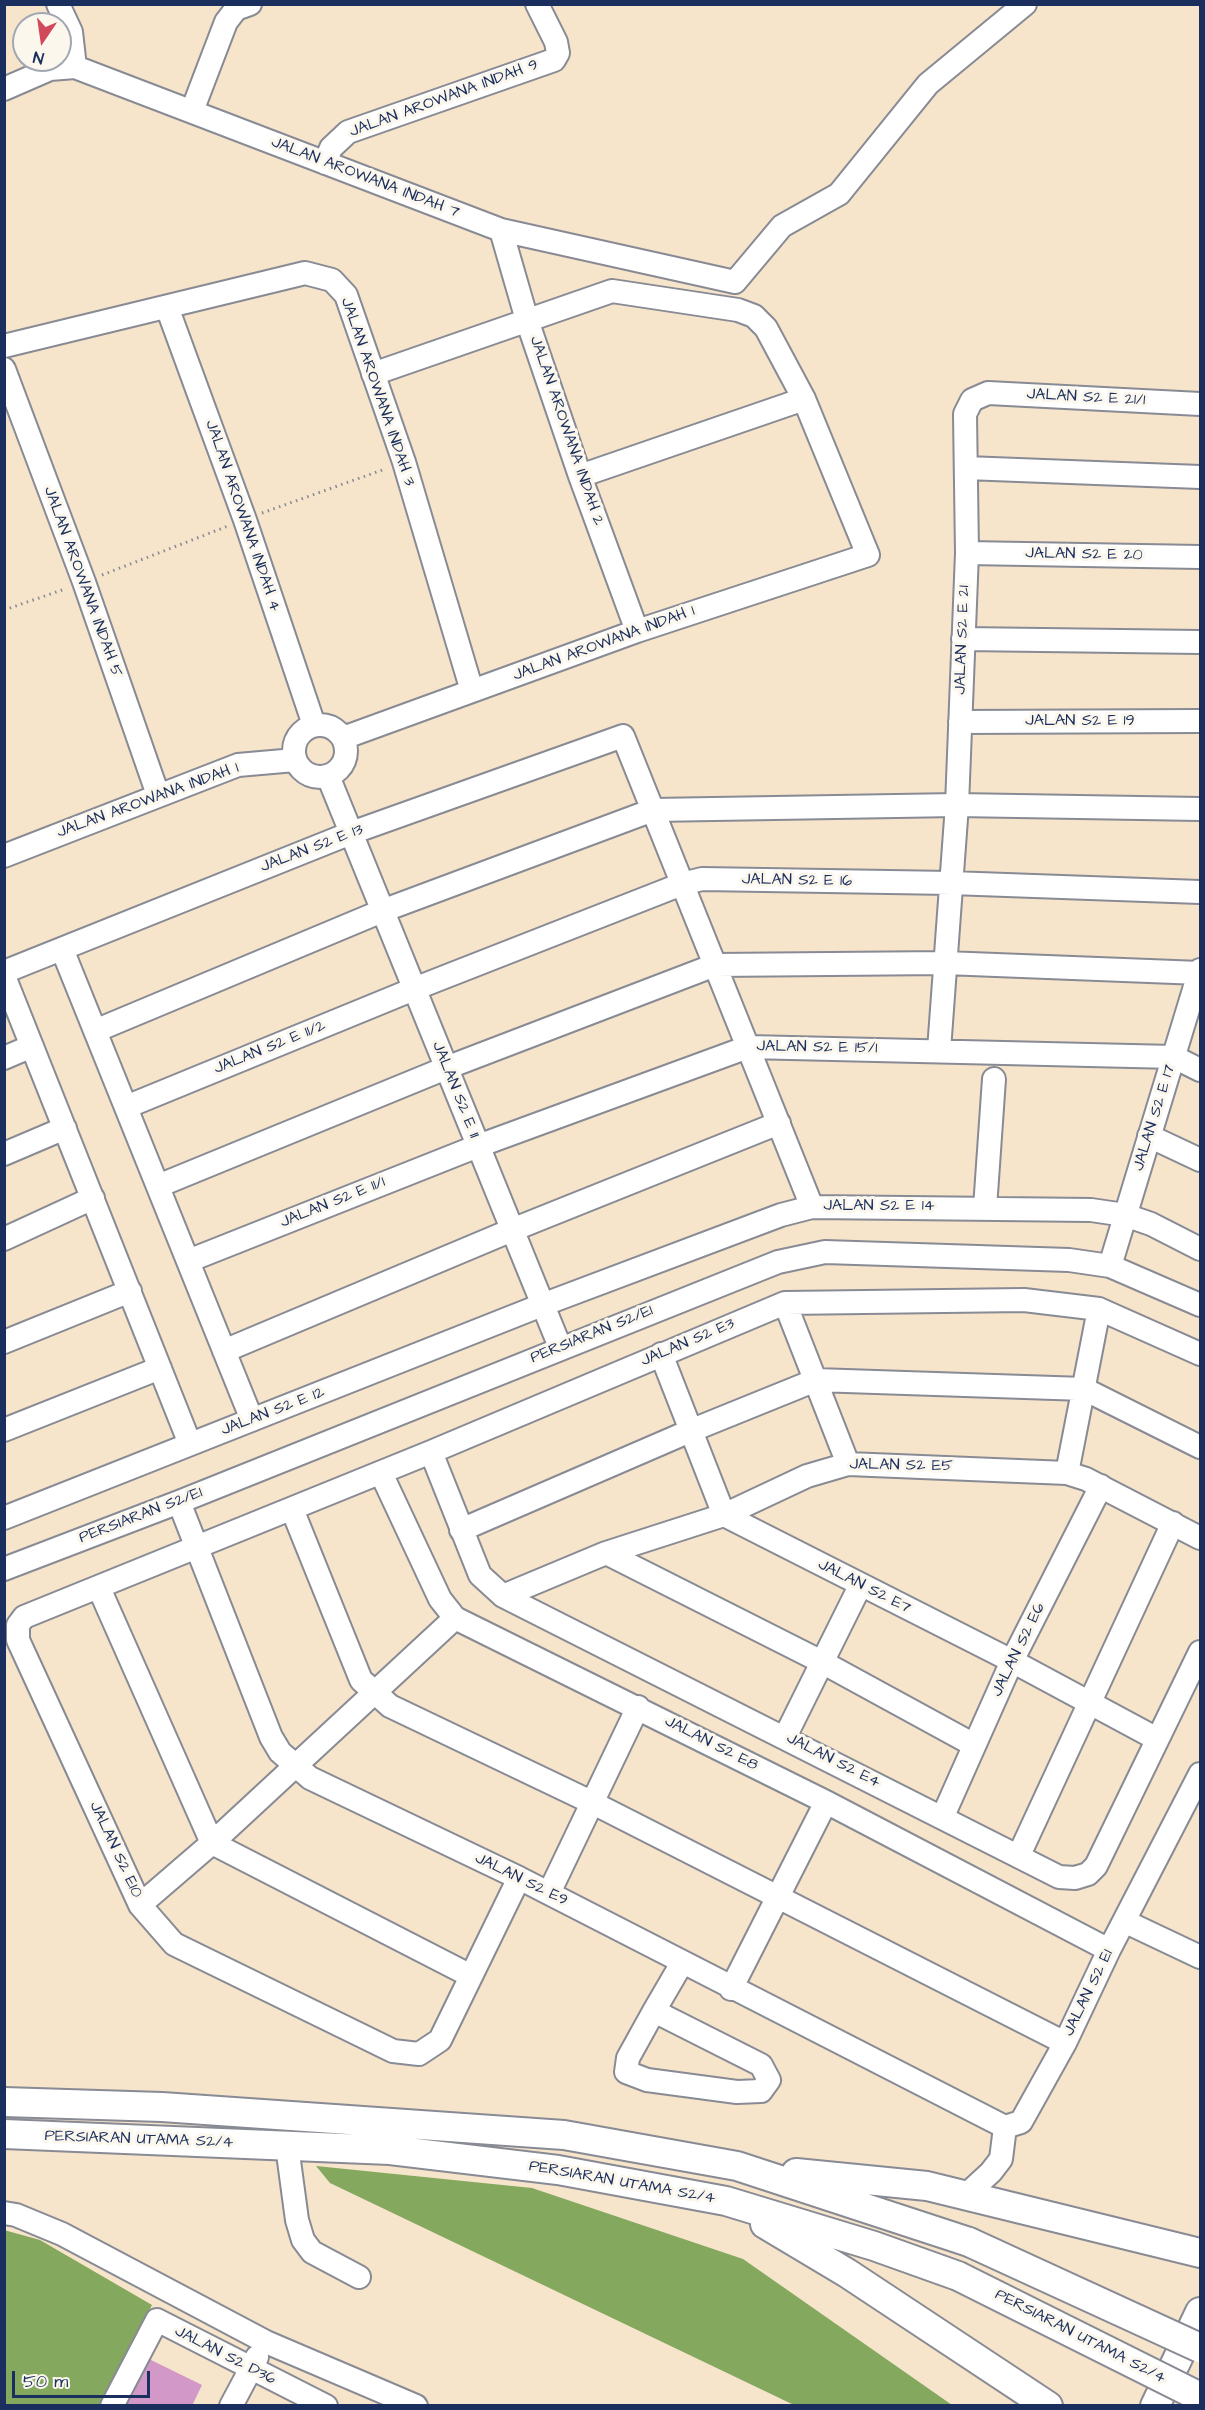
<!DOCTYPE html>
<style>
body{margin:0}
#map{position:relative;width:1205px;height:2410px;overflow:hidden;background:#f6e4cb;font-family:"Architects Daughter",sans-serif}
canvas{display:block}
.frame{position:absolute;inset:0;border:6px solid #1b2f5e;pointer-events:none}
.north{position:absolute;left:12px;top:12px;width:60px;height:60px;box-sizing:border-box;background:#fbf7ec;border:2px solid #a1a7b3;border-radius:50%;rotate:193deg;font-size:16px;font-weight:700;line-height:24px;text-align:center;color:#1b2f5e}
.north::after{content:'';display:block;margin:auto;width:21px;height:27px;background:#d1495b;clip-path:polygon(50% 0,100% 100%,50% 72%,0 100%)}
.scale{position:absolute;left:12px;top:2371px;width:138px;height:27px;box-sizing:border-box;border:3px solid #1b2f5e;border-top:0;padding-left:8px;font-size:18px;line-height:21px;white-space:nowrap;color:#1b2f5e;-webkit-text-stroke:4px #fbf7ec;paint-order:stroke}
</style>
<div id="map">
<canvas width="1205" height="2410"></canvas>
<div class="frame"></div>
<div class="north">N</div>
<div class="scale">50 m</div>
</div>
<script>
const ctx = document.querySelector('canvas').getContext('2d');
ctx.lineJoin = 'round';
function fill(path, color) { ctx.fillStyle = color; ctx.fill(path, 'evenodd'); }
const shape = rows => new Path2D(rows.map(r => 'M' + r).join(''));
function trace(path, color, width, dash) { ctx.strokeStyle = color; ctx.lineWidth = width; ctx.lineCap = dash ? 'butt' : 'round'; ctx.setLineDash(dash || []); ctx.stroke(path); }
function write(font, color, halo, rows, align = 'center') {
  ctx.font = font + ' "Architects Daughter",sans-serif'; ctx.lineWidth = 6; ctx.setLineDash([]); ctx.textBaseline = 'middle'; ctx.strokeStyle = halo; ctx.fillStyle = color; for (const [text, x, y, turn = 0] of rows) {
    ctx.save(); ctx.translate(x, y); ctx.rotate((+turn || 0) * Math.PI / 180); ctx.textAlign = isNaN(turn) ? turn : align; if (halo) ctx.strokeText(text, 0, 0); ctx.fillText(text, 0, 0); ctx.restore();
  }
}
fill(shape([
 [316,2166,532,2188,743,2259,952,2405,794,2405,330,2183],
 [4,2230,40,2240,152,2305,100,2405,5,2405]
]), '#83a85e');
fill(shape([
 [147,2358,202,2385,192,2406,124,2406]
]), '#d298c7');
const minor = shape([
 [58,4,71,32,75,67],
 [4,89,50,69,75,67,501,230,735,282,782,226,839,194,928,84,1025,4],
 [192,111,226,22,236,9,250,4],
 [325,163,331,148,348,132,554,60,558,53,556,42,537,4],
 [501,230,527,320,580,476,637,631],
 [167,307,245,520,314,725],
 [4,346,305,273,332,280,346,295,404,462,472,691],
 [4,369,84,582,158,795],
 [966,468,1200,477],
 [580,476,804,399],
 [967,553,1200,557],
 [963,639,1200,642],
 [960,722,1200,721],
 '294 751a26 26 0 1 1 52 0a26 26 0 1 1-52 0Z',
 [343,738,637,631,868,555,804,399,766,328,754,316,738,310,612,291,373,374],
 [328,776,560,1347],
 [4,856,238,765,295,760],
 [62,949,252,1420],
 [4,972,351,833,623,736,812,1207],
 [4,976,190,1444],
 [95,1031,382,911,653,810,957,805,1200,809],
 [939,1050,957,805,967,553,965,414,972,400,988,393,1200,404],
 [4,1058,32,1046],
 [126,1107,414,989,682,884,702,879,951,883,1200,892],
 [1149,1136,1200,1160],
 [4,1154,65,1128],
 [158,1186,446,1068,715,965,945,963,1200,973],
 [985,1208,994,1079],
 [4,1239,93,1198],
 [188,1261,478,1146,748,1047,1174,1057,1200,1070],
 [1110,1266,1200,970],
 [785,1303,848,1464],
 [4,1342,130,1291],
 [224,1351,512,1230,779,1123],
 [661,1354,724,1515,1012,1661,1157,1739],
 [4,1430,160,1368],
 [431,1452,480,1575,503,1596,1059,1877,1075,1878,1088,1874,1096,1866,1200,1652],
 [381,1473,440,1599,455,1618,826,1802,1109,1950],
 [1067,1473,1099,1309],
 [179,1502,271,1737,280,1752,310,1778,519,1878,1005,2127],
 [292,1509,361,1680,390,1706,593,1803,1065,2043],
 [4,1518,542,1305,781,1215,812,1207,1091,1210,1125,1215,1151,1224,1200,1249],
 [461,1530,690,1431,816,1380,1084,1389,1200,1447],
 [606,1553,822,1662,974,1745],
 [4,1569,179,1502,778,1262,825,1252,1069,1260,1110,1266,1200,1305],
 [99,1588,212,1843,471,1976],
 [503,1596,606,1553,724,1515,807,1476,848,1464,1067,1473,1086,1479,1200,1538],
 [785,1737,860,1586],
 [943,1816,1012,1661,1101,1486],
 [1019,1855,1173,1523],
 [519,1878,440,2040,419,2054,393,2051,174,1944,140,1905,18,1640,18,1625,24,1617,431,1452,785,1303,1024,1300,1099,1309,1200,1354],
 [549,1893,638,1707],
 [140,1905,212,1843,455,1618],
 [1124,1921,1200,1957],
 [731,1989,826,1802],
 [654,2011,761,2065,769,2080,761,2091,737,2092,647,2080,626,2072,628,2058,654,2011,682,1963],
 [1005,2127,1021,2122,1065,2043,1109,1950,1200,1774],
 [287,2146,297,2220,303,2240,312,2252,359,2277],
 [965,2196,991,2172,1001,2159,1005,2127],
 [4,2213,16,2215,62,2234,266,2342,416,2406],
 [112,2406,157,2320,326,2406],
 [231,2406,257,2357]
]);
const major = shape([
 [4,2102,162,2107,564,2135,737,2166,969,2242],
 [4,2134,390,2150,558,2170,726,2201,874,2246,958,2276],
 [796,2173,927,2186,1200,2253],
 [765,2224,847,2273,1048,2406],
 [1155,2406,1200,2312]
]);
trace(minor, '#888a94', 26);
trace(major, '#888a94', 32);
trace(shape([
 [262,513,385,469],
 [102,575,228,526],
 [4,610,65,589]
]), '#888a94', 3, [1.5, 4.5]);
trace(minor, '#fff', 22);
trace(major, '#fff', 28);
const majorBridge = shape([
 [969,2242,1200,2348],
 [958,2276,1200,2397]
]);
trace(majorBridge, '#888a94', 32, []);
trace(majorBridge, '#fff', 28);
write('16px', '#1b2f5e', '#fbf7ec', [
 ["JALAN AROWANA INDAH 9",444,99,-20],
 ["JALAN AROWANA INDAH 7",365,178,21],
 ["JALAN AROWANA INDAH 3",377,392,71],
 ["JALAN S2 E 21/1",1086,398,3],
 ["JALAN AROWANA INDAH 2",566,431,71],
 ["JALAN AROWANA INDAH 4",242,516,71],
 ["JALAN S2 E 20",1084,555,1],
 ["JALAN AROWANA INDAH 5",82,582,70],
 ["JALAN S2 E 21",963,640,-88],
 ["JALAN AROWANA INDAH 1",604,644,-20],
 ["JALAN S2 E 19",1080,722],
 ["JALAN AROWANA INDAH 1",148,801,-20],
 ["JALAN S2 E 13",312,849,-21],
 ["JALAN S2 E 16",797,881,1],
 ["JALAN S2 E 11/2",270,1048,-22],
 ["JALAN S2 E 15/1",817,1048,1],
 ["JALAN S2 E 11",455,1090,68],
 ["JALAN S2 E 17",1155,1118,-73],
 ["JALAN S2 E 11/1",333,1203,-22],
 ["JALAN S2 E 14",879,1207],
 ["PERSIARAN S2/E1",592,1335,-22],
 ["JALAN S2 E3",688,1343,-23],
 ["JALAN S2 E 12",273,1412,-21],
 ["JALAN S2 E5",901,1466,1],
 ["PERSIARAN S2/E1",141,1516,-21],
 ["JALAN S2 E7",864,1587,27],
 ["JALAN S2 E6",1019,1650,-64],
 ["JALAN S2 E8",711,1744,27],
 ["JALAN S2 E4",833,1761,27],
 ["JALAN S2 E10",115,1850,65],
 ["JALAN S2 E9",521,1880,26],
 ["JALAN S2 E1",1089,1993,-64],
 ["PERSIARAN UTAMA S2/4",139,2140,2],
 ["PERSIARAN UTAMA S2/4",622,2183,10],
 ["PERSIARAN UTAMA S2/4",1080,2337,27],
 ["JALAN S2 D36",225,2356,27]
]);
</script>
